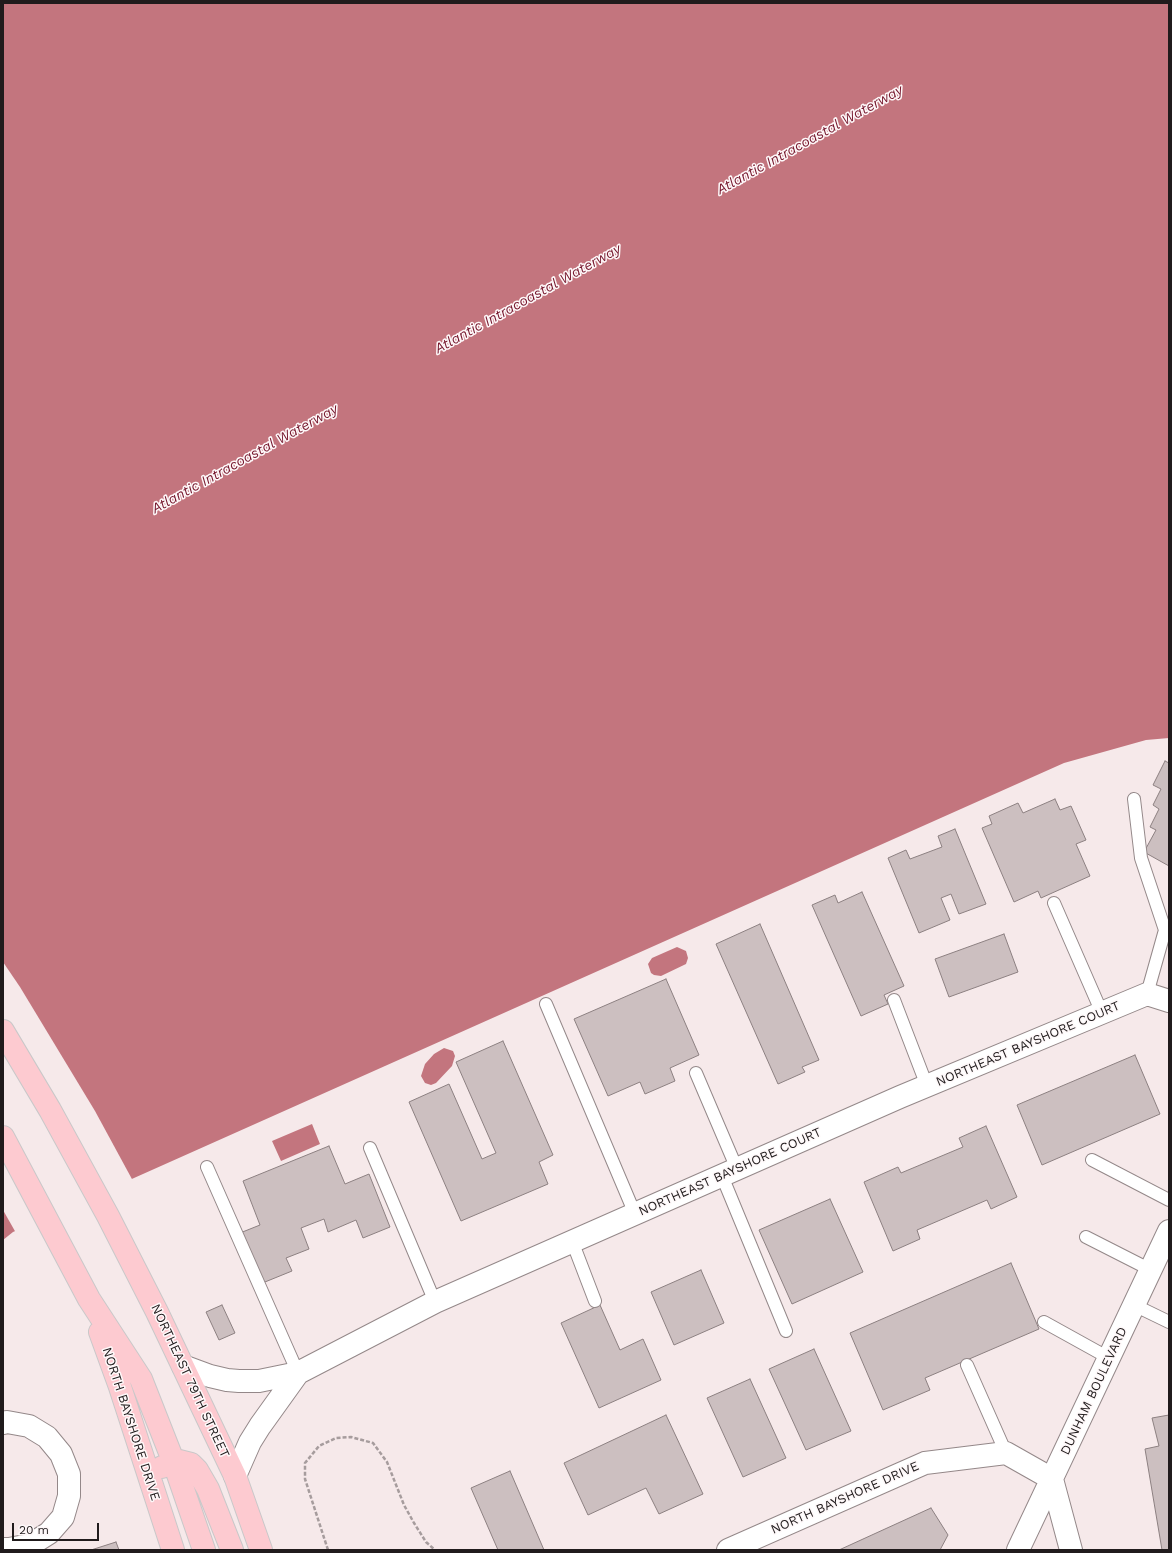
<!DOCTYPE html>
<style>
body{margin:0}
#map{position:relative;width:1172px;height:1553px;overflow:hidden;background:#f6e9ea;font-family:"Work Sans",sans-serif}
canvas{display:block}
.frame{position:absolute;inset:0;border:4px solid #201b1c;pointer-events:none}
.scale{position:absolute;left:12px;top:1523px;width:87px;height:18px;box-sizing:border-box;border:2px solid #201b1c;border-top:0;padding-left:5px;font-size:12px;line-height:14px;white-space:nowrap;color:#201b1c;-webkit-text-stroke:3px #fef8f9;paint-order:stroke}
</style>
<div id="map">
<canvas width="1172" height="1553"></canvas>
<div class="frame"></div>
<div class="scale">20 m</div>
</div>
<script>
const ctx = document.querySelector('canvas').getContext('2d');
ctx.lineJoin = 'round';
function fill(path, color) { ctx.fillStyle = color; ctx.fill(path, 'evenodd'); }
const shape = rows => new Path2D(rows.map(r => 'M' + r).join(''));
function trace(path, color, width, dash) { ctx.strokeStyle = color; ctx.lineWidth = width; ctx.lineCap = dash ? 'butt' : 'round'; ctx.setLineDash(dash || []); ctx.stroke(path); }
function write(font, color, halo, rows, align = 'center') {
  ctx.font = font + ' "Work Sans",sans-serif'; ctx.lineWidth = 3; ctx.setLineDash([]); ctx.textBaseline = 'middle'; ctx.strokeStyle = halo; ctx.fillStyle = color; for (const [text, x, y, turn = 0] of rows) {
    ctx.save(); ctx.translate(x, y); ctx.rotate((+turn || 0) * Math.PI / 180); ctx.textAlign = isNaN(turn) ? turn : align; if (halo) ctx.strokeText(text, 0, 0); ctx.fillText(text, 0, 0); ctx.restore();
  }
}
fill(shape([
 [3,3,1169,3,1169,738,1146,740,1064,763,13,1232,3,1240],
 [677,947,686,951,688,958,686,964,661,976,654,975,651,973,648,964,652,958],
 [444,1048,453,1051,455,1056,452,1066,436,1083,431,1085,425,1083,421,1076,425,1064,434,1054],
 [312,1124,320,1144,281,1161,272,1141]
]), '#c3757e');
fill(shape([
 [3,962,20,987,95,1111,133,1181,16,1233,3,1210]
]), '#f6e9ea');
const building = shape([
 [1165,761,1169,763,1169,866,1144,852,1156,830,1150,827,1159,809,1153,805,1161,789,1153,785,1165,761],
 [1055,799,1060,810,1071,806,1086,840,1076,844,1090,876,1041,898,1038,891,1014,902,982,828,992,824,989,816,1018,803,1023,813,1055,799],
 [955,829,986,904,959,914,951,894,941,898,950,920,919,933,888,858,906,850,910,859,942,847,938,836,955,829],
 [862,892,904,986,884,995,888,1004,861,1016,812,905,835,895,838,903,862,892],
 [760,924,819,1060,802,1067,805,1072,778,1084,716,944,760,924],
 [1004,934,1018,972,949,997,935,959,1004,934],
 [666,979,699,1055,670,1068,675,1081,645,1094,640,1082,608,1096,574,1019,666,979],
 [503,1041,553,1155,539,1162,548,1184,461,1221,409,1102,449,1084,482,1159,496,1153,456,1062,503,1041],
 [1135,1055,1160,1114,1042,1165,1017,1105,1135,1055],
 [986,1126,1017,1197,991,1209,987,1200,917,1230,920,1239,893,1251,864,1182,898,1167,901,1173,963,1147,959,1138,986,1126],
 [329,1146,345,1184,369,1174,390,1227,363,1238,356,1220,328,1232,324,1219,301,1228,309,1249,286,1258,292,1271,260,1284,240,1233,260,1225,243,1181,329,1146],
 [830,1199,863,1272,792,1304,759,1230,830,1199],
 [1011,1263,1039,1329,925,1378,930,1390,883,1410,850,1333,1011,1263],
 [701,1270,724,1323,674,1345,651,1292,701,1270],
 [222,1305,235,1333,219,1340,206,1312,222,1305],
 [600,1305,620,1350,643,1339,661,1380,599,1408,561,1323,600,1305],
 [814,1349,851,1431,806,1450,769,1369,814,1349],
 [750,1379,786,1458,743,1477,707,1398,750,1379],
 [666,1415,703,1494,659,1514,646,1488,588,1515,564,1463,666,1415],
 [1169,1415,1169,1550,1162,1550,1145,1449,1159,1446,1152,1418,1169,1415],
 [510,1471,544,1550,498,1550,471,1488,510,1471],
 [931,1508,948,1535,940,1550,839,1550,931,1508],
 [116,1542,119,1550,91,1550,116,1542]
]);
fill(building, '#ccbfc0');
trace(building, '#8c8081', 1);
const lane = shape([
 [1134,799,1141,858,1165,930,1147,994],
 [1054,903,1102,1013],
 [894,1000,927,1086],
 [546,1004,635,1214],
 [696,1073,737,1169],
 [370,1148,435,1302],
 [1092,1160,1169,1200],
 [207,1167,298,1373],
 [722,1176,786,1331],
 [1086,1237,1151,1270],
 [572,1241,595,1301],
 [1134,1305,1169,1322],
 [1044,1322,1109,1358],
 [967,1365,1006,1453]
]);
const street = shape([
 [183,1366,210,1376,227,1380,239,1381,259,1381,298,1373,435,1302,900,1097,1147,994,1169,1001],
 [3,1423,7,1422,29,1426,47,1437,61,1454,69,1474,69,1496,63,1517,49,1533,30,1545,9,1549,3,1549],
 [235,1476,250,1442,260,1426,298,1373],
 [1052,1479,1071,1550],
 [728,1550,925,1463,1006,1453,1052,1479],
 [1018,1550,1169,1231]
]);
const primary = shape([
 [3,1031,50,1110,108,1216,157,1312,235,1476,261,1550],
 [3,1137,89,1299,141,1379,174,1463,204,1550],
 [100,1332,120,1387,173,1550],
 [162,1467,179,1461,191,1464,197,1470,208,1489,232,1550]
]);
trace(lane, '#948889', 14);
trace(street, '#948889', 24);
trace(primary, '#c9c8c9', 24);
trace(shape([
 [328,1550,305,1479,305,1463,319,1446,336,1438,351,1437,373,1443,387,1462,404,1505,414,1523,426,1542,435,1550]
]), '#a69c9d', 2.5, [4, 2]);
trace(lane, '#fff', 12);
trace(street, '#fff', 22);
trace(primary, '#fdcad0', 22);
write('13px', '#201b1c', '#fef8f9', [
 ["NORTHEAST BAYSHORE COURT",1028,1044,-23],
 ["NORTHEAST BAYSHORE COURT",730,1172,-24],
 ["NORTHEAST 79TH STREET",190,1381,65],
 ["DUNHAM BOULEVARD",1094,1391,-65],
 ["NORTH BAYSHORE DRIVE",131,1424,72],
 ["NORTH BAYSHORE DRIVE",845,1498,-24]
]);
write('italic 14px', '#75162c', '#fef8f9', [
 ["Atlantic Intracoastal Waterway",810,140,-29],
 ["Atlantic Intracoastal Waterway",528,299,-29],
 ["Atlantic Intracoastal Waterway",245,459,-29]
]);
</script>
